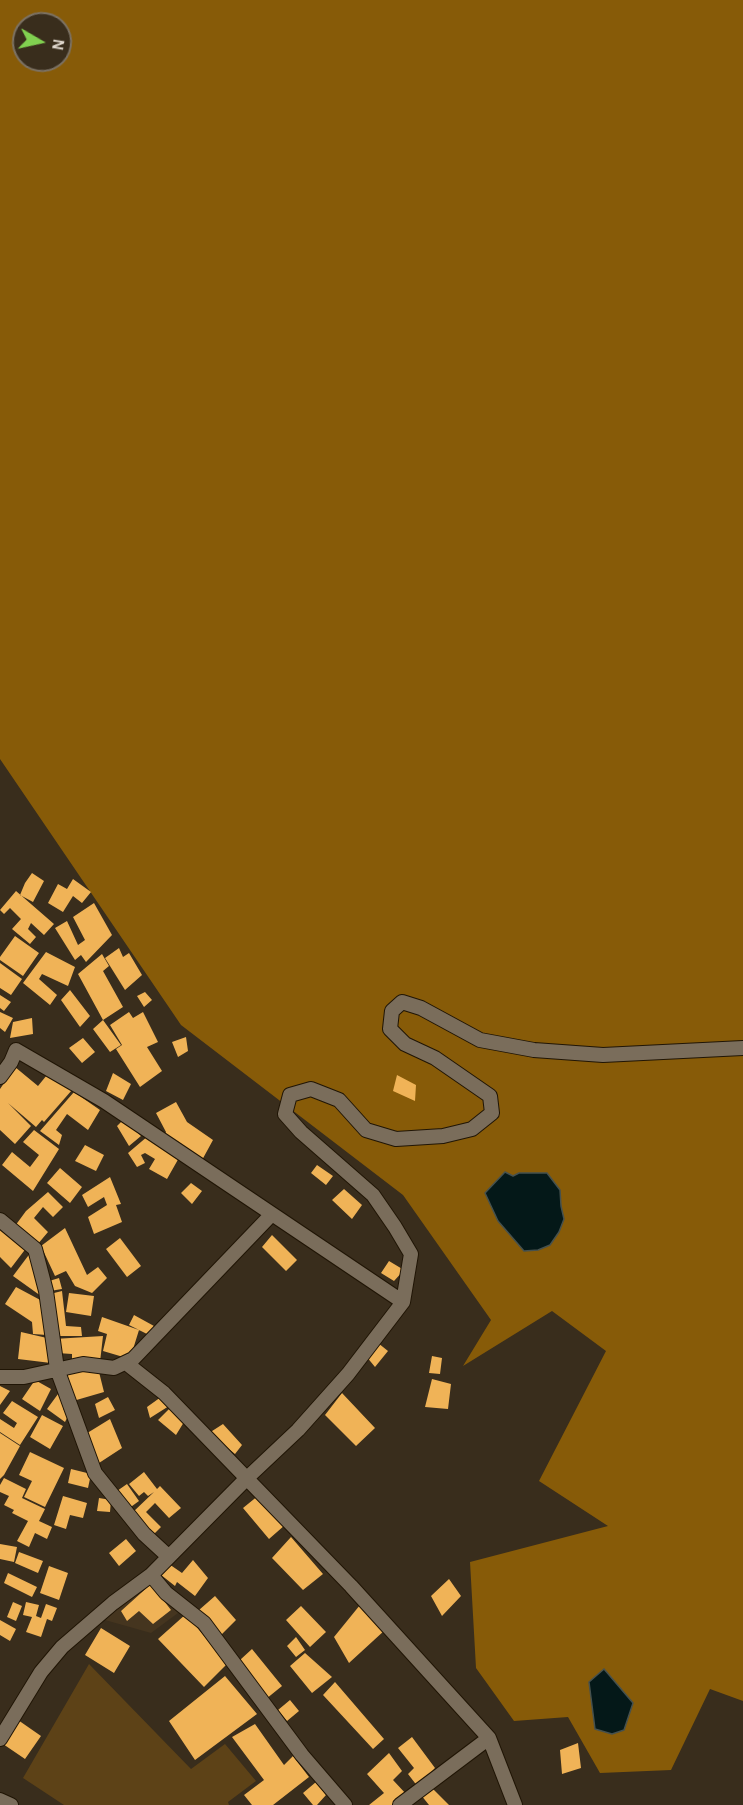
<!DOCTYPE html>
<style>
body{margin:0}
#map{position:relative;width:743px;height:1805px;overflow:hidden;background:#392d1c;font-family:"Alegreya Sans",sans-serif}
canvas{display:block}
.north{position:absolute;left:12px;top:12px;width:60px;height:60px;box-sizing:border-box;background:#392d1c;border:2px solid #7b7163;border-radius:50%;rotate:99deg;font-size:16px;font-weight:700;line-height:24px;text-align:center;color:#dfd7cd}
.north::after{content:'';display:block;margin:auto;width:21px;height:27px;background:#81d050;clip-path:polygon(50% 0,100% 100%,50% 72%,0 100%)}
</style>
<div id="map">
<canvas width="743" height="1805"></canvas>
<div class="north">N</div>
</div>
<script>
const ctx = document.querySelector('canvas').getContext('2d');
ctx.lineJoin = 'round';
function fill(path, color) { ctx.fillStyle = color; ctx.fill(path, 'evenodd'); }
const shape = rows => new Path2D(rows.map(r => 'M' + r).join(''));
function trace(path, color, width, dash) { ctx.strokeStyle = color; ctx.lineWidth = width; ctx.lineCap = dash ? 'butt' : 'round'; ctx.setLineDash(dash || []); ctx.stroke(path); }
fill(shape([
 [148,1581,178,1613,151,1633,105,1620]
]), '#45351f');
fill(shape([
 [89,1664,191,1769,225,1744,256,1781,228,1802,229,1805,64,1805,23,1778]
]), '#5d4217');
fill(shape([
 [0,0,743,0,743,1701,710,1689,671,1770,600,1773,568,1717,514,1721,476,1668,470,1562,608,1526,539,1481,606,1351,552,1311,463,1366,491,1320,403,1195,181,1025,0,759],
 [24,24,60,24,60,60,24,60]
]), '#875b08');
const water = shape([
 [505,1172,513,1176,519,1173,547,1173,560,1190,561,1206,564,1219,559,1232,550,1245,538,1250,524,1251,498,1221,485,1193,505,1172],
 [604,1669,633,1703,624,1730,612,1734,595,1729,589,1682,604,1669]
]);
fill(water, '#041818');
trace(water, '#46514e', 1.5);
fill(shape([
 [32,873,44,881,33,902,20,895,25,883],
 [73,879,91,892,82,903,73,896,63,912,48,903,58,884,67,889],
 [16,891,54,924,44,935,31,923,28,929,36,937,30,944,12,929,21,919,10,908,4,914,0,910],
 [94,903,112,935,86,962,81,955,75,960,55,928,67,921,78,945,85,940,73,917],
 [15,936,39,953,23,976,0,960,0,957],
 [119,948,123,957,129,953,142,975,125,990,105,958],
 [46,952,75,967,68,986,42,974,39,979,57,995,50,1005,23,983],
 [102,954,109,966,103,971,123,1007,103,1020,121,1045,110,1052,93,1029,103,1020,78,974],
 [0,963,22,979,11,995,0,988],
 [70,990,90,1016,80,1027,61,1000],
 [145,992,152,1000,144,1007,137,996],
 [0,995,11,1002,4,1011,0,1008],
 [0,1012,13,1018,5,1032,0,1028],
 [129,1012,133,1018,143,1012,158,1042,147,1047,162,1071,140,1087,116,1049,122,1045,110,1025],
 [32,1018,33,1034,10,1038,13,1022],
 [186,1037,188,1051,178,1057,172,1042],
 [83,1038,95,1052,82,1063,69,1048],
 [15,1067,38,1086,51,1070,72,1090,44,1122,42,1120,36,1127,8,1103,31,1126,15,1144,0,1130,0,1089],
 [113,1073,131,1084,123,1100,106,1091],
 [397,1075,416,1085,415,1101,393,1091],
 [74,1092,100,1110,88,1130,67,1114,56,1130,62,1135,59,1145,40,1131],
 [176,1102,187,1122,213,1140,201,1162,163,1138,166,1132,156,1113],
 [124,1119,141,1136,129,1146,117,1126],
 [34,1130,59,1149,33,1191,2,1165,12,1152,30,1167,39,1155,23,1142],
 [148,1136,180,1156,167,1179,149,1169,155,1159,145,1153,141,1155,145,1163,137,1167,128,1153],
 [85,1145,104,1155,96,1171,75,1161],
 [317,1165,333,1176,326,1185,311,1173],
 [60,1168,82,1187,70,1203,47,1183],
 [110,1177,121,1204,116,1205,122,1222,94,1234,88,1217,107,1205,104,1197,88,1207,82,1195],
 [191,1183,202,1191,192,1204,181,1193],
 [344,1189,362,1205,352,1219,332,1200],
 [48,1192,63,1207,53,1217,43,1207,34,1218,48,1232,37,1245,15,1226,26,1211],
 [0,1224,27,1247,11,1268,0,1257],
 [65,1228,87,1275,98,1267,107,1278,92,1293,75,1286,66,1271,55,1276,41,1246],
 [272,1235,297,1260,286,1271,262,1247],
 [120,1238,141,1266,127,1277,106,1249],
 [31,1252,41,1296,13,1276],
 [389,1261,404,1270,394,1281,381,1273],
 [59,1278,62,1289,50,1291,46,1282],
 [16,1287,44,1302,47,1335,33,1334,32,1322,5,1304],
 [62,1291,66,1326,81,1327,82,1336,53,1336,50,1294],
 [69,1293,94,1296,91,1316,66,1312],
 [134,1315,154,1326,149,1335,129,1325],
 [102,1317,139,1330,130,1359,103,1351,107,1334,98,1331],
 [21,1332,47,1338,51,1363,18,1359],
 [103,1336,100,1362,72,1362,72,1354,57,1353,54,1339],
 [378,1343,388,1351,375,1367,366,1356],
 [432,1356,442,1358,440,1374,429,1373],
 [98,1368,104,1392,73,1401,63,1371],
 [432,1379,451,1384,448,1409,425,1407],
 [35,1380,51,1389,40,1411,22,1399],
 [0,1386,10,1391,0,1405],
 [342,1393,375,1428,356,1446,325,1415],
 [58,1394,66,1401,63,1409,69,1414,65,1422,47,1409],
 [108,1397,115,1410,99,1418,95,1404],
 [161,1397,169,1406,150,1418,147,1407],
 [12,1401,38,1417,20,1445,0,1432,0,1419,14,1428,17,1423,3,1413],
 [170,1408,184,1422,176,1435,158,1420],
 [42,1415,63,1426,50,1449,30,1437],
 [110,1419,122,1448,99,1463,84,1435],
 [223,1424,242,1445,235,1454,209,1433],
 [0,1433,20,1446,4,1475,0,1479],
 [30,1452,64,1468,45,1507,24,1497,32,1481,19,1475],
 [71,1469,91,1474,88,1488,68,1483],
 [144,1472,157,1489,160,1486,181,1508,169,1518,155,1503,146,1512,161,1527,153,1535,132,1513,154,1492,148,1496,144,1492,139,1496,129,1484],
 [4,1478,26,1489,22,1498,45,1509,39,1521,52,1527,47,1539,35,1533,29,1547,17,1541,28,1521,12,1513,14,1510,4,1505,9,1496,0,1492,0,1485],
 [127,1484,139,1501,128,1509,117,1491],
 [259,1495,285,1525,269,1539,243,1508],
 [63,1496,87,1503,83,1518,70,1515,66,1529,54,1525],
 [99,1498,111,1500,110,1512,97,1511],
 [291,1537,323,1574,303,1590,272,1558],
 [126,1539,136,1551,119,1566,109,1553],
 [0,1544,17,1547,14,1562,0,1559],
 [19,1552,43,1561,38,1573,15,1563],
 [193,1560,208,1578,195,1596,177,1582,175,1586,156,1571,169,1564,182,1573],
 [49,1566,68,1573,59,1600,40,1593],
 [8,1573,37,1587,32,1597,4,1583],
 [449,1579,461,1596,442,1616,431,1596],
 [151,1584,171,1610,153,1624,139,1611,127,1621,121,1611],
 [215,1596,236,1620,221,1635,199,1610],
 [13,1602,22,1606,16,1621,7,1617],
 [26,1602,39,1605,36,1616,41,1618,46,1604,57,1608,52,1621,47,1619,41,1637,26,1632,32,1617,23,1615],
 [360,1605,385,1630,349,1663,334,1637],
 [301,1606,326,1632,310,1647,286,1620],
 [186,1614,227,1664,204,1687,158,1639],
 [0,1620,16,1629,10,1641,0,1635],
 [101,1628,130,1646,114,1673,85,1655],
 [296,1637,305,1650,296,1657,287,1646],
 [252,1649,282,1686,266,1699,240,1660],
 [305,1653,332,1677,312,1693,290,1666],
 [225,1676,257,1714,195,1760,169,1721],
 [335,1682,384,1739,373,1749,323,1695],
 [290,1700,299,1711,287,1721,278,1710],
 [18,1720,41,1736,25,1759,3,1744],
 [255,1724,284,1765,293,1756,309,1777,273,1805,252,1805,244,1795,264,1780,232,1737],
 [412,1737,435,1768,418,1787,408,1774,414,1768,398,1748],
 [578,1743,581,1768,562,1774,560,1750],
 [389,1753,402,1771,393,1780,407,1795,395,1805,369,1805,384,1793,367,1774],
 [316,1782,326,1795,317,1805,313,1805,303,1793],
 [433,1789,449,1805,429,1805,421,1795]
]), '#f0b357');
const street = shape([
 [0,1077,11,1062,16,1050,104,1101,403,1302],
 [0,1220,35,1249,46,1291,57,1369,95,1473,144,1534,169,1557],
 [126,1363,164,1393,351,1586,489,1738,515,1805],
 [0,1377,24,1377,83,1364,114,1368,133,1359,272,1214],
 [151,1575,166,1593,204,1623,302,1755,345,1805],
 [0,1739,41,1672,62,1647,113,1603,151,1575,246,1479,298,1430,348,1374,403,1302,411,1254,395,1227,373,1195,301,1132,285,1114,290,1095,311,1089,339,1100,366,1130,396,1139,443,1136,472,1129,492,1113,490,1096,435,1058,405,1044,390,1029,392,1011,402,1002,421,1008,480,1040,534,1050,603,1055,743,1048],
 [0,1800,11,1805],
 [400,1805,489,1738]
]);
trace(street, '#201505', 16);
trace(street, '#7a6d5b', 14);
</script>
